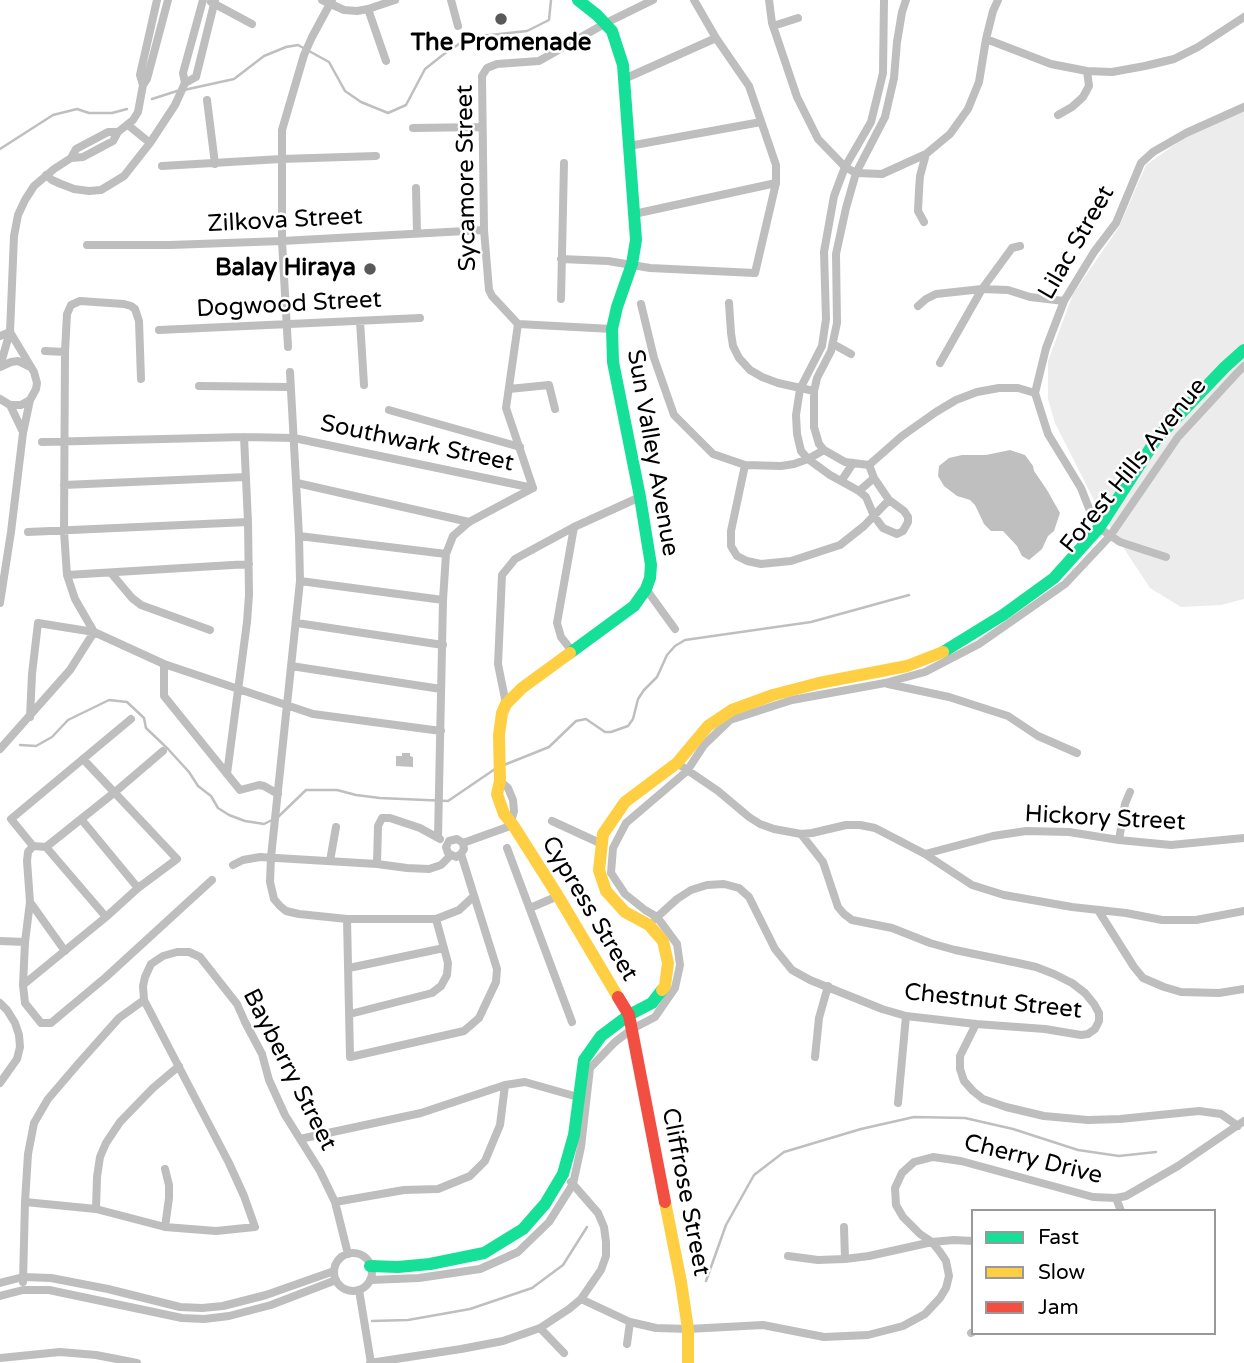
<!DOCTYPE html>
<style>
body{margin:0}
#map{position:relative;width:1244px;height:1363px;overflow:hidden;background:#fff;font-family:"Varela Round",sans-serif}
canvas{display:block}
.legend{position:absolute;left:971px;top:1209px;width:245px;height:126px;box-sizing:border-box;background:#fff;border:2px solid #999;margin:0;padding:9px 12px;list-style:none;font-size:21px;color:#000}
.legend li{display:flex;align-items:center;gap:14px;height:35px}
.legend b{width:35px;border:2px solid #999}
</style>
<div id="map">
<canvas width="1244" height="1363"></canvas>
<ul class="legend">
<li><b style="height:9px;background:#16e098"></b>Fast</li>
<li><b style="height:9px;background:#ffcf43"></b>Slow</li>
<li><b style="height:9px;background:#f24e42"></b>Jam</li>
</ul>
</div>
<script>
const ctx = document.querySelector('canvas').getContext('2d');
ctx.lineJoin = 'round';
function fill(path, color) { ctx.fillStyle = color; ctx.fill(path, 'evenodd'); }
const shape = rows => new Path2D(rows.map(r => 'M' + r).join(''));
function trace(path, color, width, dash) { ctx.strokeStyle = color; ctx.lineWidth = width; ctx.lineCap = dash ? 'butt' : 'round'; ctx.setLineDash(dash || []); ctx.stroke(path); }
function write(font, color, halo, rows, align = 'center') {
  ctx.font = font + ' "Varela Round",sans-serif'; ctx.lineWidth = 5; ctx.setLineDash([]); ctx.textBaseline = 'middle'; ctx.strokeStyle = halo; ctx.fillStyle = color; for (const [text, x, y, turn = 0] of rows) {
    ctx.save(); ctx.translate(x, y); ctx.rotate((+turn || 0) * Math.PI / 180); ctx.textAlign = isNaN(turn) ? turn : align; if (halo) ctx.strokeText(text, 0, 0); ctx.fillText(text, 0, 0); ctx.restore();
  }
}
fill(shape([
 [1244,111,1244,599,1221,605,1181,607,1150,588,1100,512,1055,423,1048,399,1048,361,1073,294,1119,227,1146,165,1187,136]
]), '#ececec');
fill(shape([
 [1010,450,1025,455,1033,466,1034,471,1047,490,1060,513,1054,531,1048,536,1042,549,1029,560,1022,556,1017,546,1003,531,991,531,984,524,975,505,970,500,957,496,944,486,938,476,939,466,949,458,962,455,986,455],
 [402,753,410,753,410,756,413,757,413,767,396,766,396,756,402,756]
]), '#bfbfbf');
trace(shape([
 [184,90,234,79,264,56,286,47,298,45,329,62,345,91,361,102,388,113,406,105,425,69,444,54,462,42,481,36,527,31,549,20,551,0],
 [152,99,177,91],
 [0,149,53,115,77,109,89,113,112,113,127,109],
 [20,745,36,746,52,737,68,720,109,700,127,702,144,718,146,728,168,749,189,772,198,786,211,796,218,808,229,815,245,821,264,824,272,820],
 [504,765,549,747,576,721,586,719,605,732,611,732,628,726,633,719,638,699,644,690,657,677,667,655,675,646,685,640,811,622,909,595],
 [278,817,306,790,337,790,356,795,380,798,448,801,495,769],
 [706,1281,726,1225,754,1175,784,1152,861,1129,914,1117,965,1118,1013,1129,1078,1150,1119,1156,1156,1152],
 [372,1321,408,1320,470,1309,532,1288,563,1265,587,1227]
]), '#bfbfbf', 2.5);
trace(shape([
 [322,0,344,10,357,11,368,9,395,0],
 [451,0,458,26],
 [769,0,772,23,797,97,818,139,845,167,856,173,882,174,926,154,950,134,968,109,979,82,986,39,993,11,998,0],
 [211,2,252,24],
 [368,9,386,61],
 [773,26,798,18],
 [986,39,1051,64,1087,71,1112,72,1145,66,1174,59,1198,47,1244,17],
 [624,79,716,38],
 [185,83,183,73,203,0],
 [143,85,140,75,157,0],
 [207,100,215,164],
 [1058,115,1072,107,1083,97,1089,86,1087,71],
 [128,125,150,143],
 [413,128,482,127],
 [629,146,761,122],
 [71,158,76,149,108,132,118,132],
 [162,166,281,159,376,156],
 [46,175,52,180,61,184,74,189,89,191,101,190,124,176,150,143,175,105,185,83,196,77,215,0],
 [416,188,417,233],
 [634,214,776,183],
 [924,222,918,211,919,190,920,176,926,154],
 [87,245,170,245,282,241,484,230],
 [561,259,608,261,650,268,755,273,776,183,776,165,749,86,716,38,694,0],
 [561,299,564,163],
 [729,303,731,333,733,346,739,358,750,370,762,377,778,383,814,391],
 [641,304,654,358,674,415,713,454,745,465,781,466,794,464,808,459,824,450],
 [918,306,926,299,936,294,982,289,1008,290,1030,297,1064,301],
 [360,321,364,385],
 [518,324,506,408,533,488],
 [612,329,518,324,492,296,489,290,484,230,482,76,487,68,497,64,539,61,606,23,653,0],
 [159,330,420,318],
 [0,336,10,332],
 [833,344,851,354],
 [288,347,282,241,282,130,304,55,312,37,332,0],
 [45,351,65,352],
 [940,363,982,289,1012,248,1020,246],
 [0,366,10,332,14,236,18,215,25,200,34,186,54,169,71,158,83,157,113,141,118,132,133,120,138,112,143,85,147,79,168,0],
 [0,367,11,362,18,361,30,367],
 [290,372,299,536,300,581,271,857,270,882,274,899,280,906,286,911,299,914,347,919,436,919,459,910,473,897],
 [199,386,290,387],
 [509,389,549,385,555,409],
 [0,399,10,405,21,405,30,400,36,389,37,383,34,372,10,332],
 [10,405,22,430],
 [389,410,520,447],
 [42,442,244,437,294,438,533,488],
 [745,465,731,531,731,546,737,556,747,561,761,564,791,561,840,545,864,526,889,500],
 [869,465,874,478,889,500,904,511,908,517,908,522,903,531,897,534,883,528,874,516,866,497,859,491,830,475,808,459,801,451,797,434,796,415,800,389,822,346,826,319,824,252,834,196,845,167,871,122,883,73,884,0],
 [869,465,845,462,824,450,819,444,814,427,814,391,817,378,831,351,837,323,836,254,846,208,856,173,885,117,894,78,897,42,902,12,906,0],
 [869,465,902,436,936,412,956,400,977,392,999,388,1018,388,1035,393],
 [842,480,853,463],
 [297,483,469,522],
 [64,485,246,477],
 [859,491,874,478],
 [28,532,248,522],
 [299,536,446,554],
 [1166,557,1120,542,1099,528,1092,516,1081,488,1048,434,1035,393,1046,348,1064,301,1094,252,1116,223,1141,163,1153,152,1186,133,1244,107],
 [111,573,132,598,141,605,210,630],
 [67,575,249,564],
 [300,581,443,600],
 [646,589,675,629],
 [0,603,11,532,23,433,30,400],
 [297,623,443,645],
 [94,632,75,599,67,575,66,561,64,531,65,352,67,314,71,305,80,301,124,304,131,306,135,309,139,321,141,379],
 [572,651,561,637,557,623,574,527],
 [164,664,164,696,240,790,259,785,264,786,278,794],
 [291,666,441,689],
 [888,684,949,697,1008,716,1038,736,1077,753],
 [506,704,498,664,502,575,515,559,574,527,640,497],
 [30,717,32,674,38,623,94,632,164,664,313,714,441,731],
 [0,749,70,670,94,632],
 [677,763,718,791,749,817,760,824,774,829,801,834,812,833,846,825,860,825,875,828,925,854,972,885,1004,895,1072,907,1126,913,1162,920,1196,920,1244,911],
 [227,774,247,622,249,595,248,522,244,437],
 [500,781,508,788,513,800,514,811,511,822],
 [81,819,138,888],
 [552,821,602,844],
 [438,837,443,600,446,554,453,536,469,522,533,488],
 [1119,840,1125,804,1130,792],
 [463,843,513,825],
 [33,846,28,852,27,861,30,902,25,942,23,985,25,1003,41,1023,51,1023,106,977,212,880],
 [46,847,115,792,163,751],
 [507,848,572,1022],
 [925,854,993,836,1026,831,1069,832,1119,840,1171,845,1244,838],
 [330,861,336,827],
 [377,864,378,826,382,818,390,818,420,828,440,839],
 [233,865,243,860,260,857,377,864,407,868,429,869,441,865,450,856],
 [30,902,65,951],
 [530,908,558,896],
 [1098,910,1134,967,1143,978,1164,987,1181,992,1219,993,1244,989],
 [106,917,46,847,33,846,11,819,131,719],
 [347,919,350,1057,464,1031,479,1018,496,982,497,969,461,854,464,849,463,843,457,839,449,841,446,847,448,853,456,857,461,854],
 [655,919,677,899,691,890,707,885,724,884,739,888,749,897,775,949,792,970,810,980,882,1009,906,1016,976,1024,1045,1029,1081,1035,1088,1034,1095,1029,1099,1021,1099,1013,1094,1004,1085,993,1072,983,1054,974,1036,967,1018,963,955,950,930,943,892,928,852,920,844,914,838,907,823,862,801,834],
 [0,941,25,942],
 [349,968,444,948],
 [23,985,106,917,138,888,177,859,83,759],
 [0,1003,7,1010,15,1023,19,1035,20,1047,17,1059,0,1083],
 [350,1014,432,993,441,986,447,975,448,963,436,919],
 [976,1024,960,1056,960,1069,964,1081,973,1091,983,1099,1006,1107,1044,1116,1088,1120,1120,1119,1199,1111,1221,1114,1238,1126],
 [815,1057,819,1018,828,986],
 [898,1103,906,1016],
 [300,1139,421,1113,505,1085,525,1082,578,1097],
 [165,1169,169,1185,169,1198,165,1227],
 [1116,1198,1121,1211],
 [25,1202,96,1209,165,1227,216,1231,255,1227,244,1196,229,1163,144,1000,143,986,145,977,151,964,163,956,177,952,189,952,200,957,237,1004,245,1022,262,1054,269,1080,285,1115,320,1171,335,1202,348,1254],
 [335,1202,404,1190,438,1189,470,1176,485,1161,500,1125,505,1085],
 [96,1209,97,1177,100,1157,106,1143,120,1122,153,1088,179,1066],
 [844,1227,845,1259],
 '334 1272a19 19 0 1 1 38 0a19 19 0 1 1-38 0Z',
 [788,1256,818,1260,845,1259,869,1256,932,1242,954,1240,973,1241],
 [370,1280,419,1278,480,1269,518,1252,549,1222,573,1184,581,1147,590,1068,615,1042,632,1029,655,1017,675,988,680,965,677,944,657,917,645,910,625,894,611,873,613,848,626,823,687,771,704,745,730,720,792,700,885,683,925,672,979,644,1065,584,1110,536,1178,437,1238,372,1244,366],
 [23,1282,25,1202,28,1154,34,1123,48,1099,78,1064,119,1018,144,1000],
 [0,1283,23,1277,51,1278,108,1289,180,1307,202,1308,223,1306,266,1295,334,1271],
 [359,1290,371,1363],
 [0,1296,23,1290,49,1290,182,1318,204,1319,229,1316,271,1305,336,1280],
 [581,1299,630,1322,656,1328,688,1329,763,1325,824,1337,868,1335,903,1326,925,1314,940,1298,946,1288,949,1276,946,1261,940,1252,932,1242,920,1234,903,1217,896,1205,895,1188,902,1173,914,1162,933,1157,961,1161,1093,1197,1116,1198,1126,1196,1178,1166,1244,1121],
 [540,1328,564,1353],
 [971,1333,973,1332],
 [627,1344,630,1322],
 [0,1358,60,1352,96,1355,137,1363],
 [370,1363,461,1349,503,1341,540,1328,569,1309,581,1299,601,1270,606,1256,606,1242,604,1227,598,1213,571,1182]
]), '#bebebe', 8);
trace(shape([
 [943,652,1003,615,1054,578,1099,528,1157,438,1225,367,1244,350],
 [570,653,634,606,646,589,650,578,651,565,640,497,613,362,612,329,617,307,632,264,636,240,623,65,612,31,597,15,578,0],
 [370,1266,398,1267,430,1264,484,1253,523,1229,545,1204,563,1174,574,1135,584,1060,601,1036,629,1015,652,1003,662,990]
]), '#16e098', 12);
trace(shape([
 [570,653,522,688,506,704,502,713,499,735,500,781,497,794,504,814,513,825,558,896,618,997],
 [662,990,665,986,668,963,663,941,649,925,625,912,606,891,599,870,603,834,625,802,677,763,708,726,732,710,773,695,819,683,907,666,943,652],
 [665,1202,681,1282,688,1329,688,1363]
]), '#ffcf43', 12);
trace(shape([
 [618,997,629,1015,665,1202]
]), '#f24e42', 12);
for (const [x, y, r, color] of [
 [501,19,7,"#595959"],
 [370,269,7,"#595959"]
]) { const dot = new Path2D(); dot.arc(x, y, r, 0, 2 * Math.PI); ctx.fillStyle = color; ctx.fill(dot); trace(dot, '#fff', 2.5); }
write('bold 24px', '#000', '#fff', [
 ["The Promenade",501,44],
 ["Balay Hiraya",356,269,"right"]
]);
write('24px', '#000', '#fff', [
 ["Sycamore Street",467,178,-91],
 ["Zilkova Street",285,221,-3],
 ["Lilac Street",1077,243,-60],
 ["Dogwood Street",289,305,-3],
 ["Southwark Street",417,444,12],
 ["Sun Valley Avenue",652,453,80],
 ["Forest Hills Avenue",1134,466,-51],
 ["Hickory Street",1105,819,3],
 ["Cypress Street",589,909,59],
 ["Chestnut Street",993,1002,6],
 ["Bayberry Street",289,1070,63],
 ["Cherry Drive",1033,1160,14],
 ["Cliffrose Street",685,1192,79]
]);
</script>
